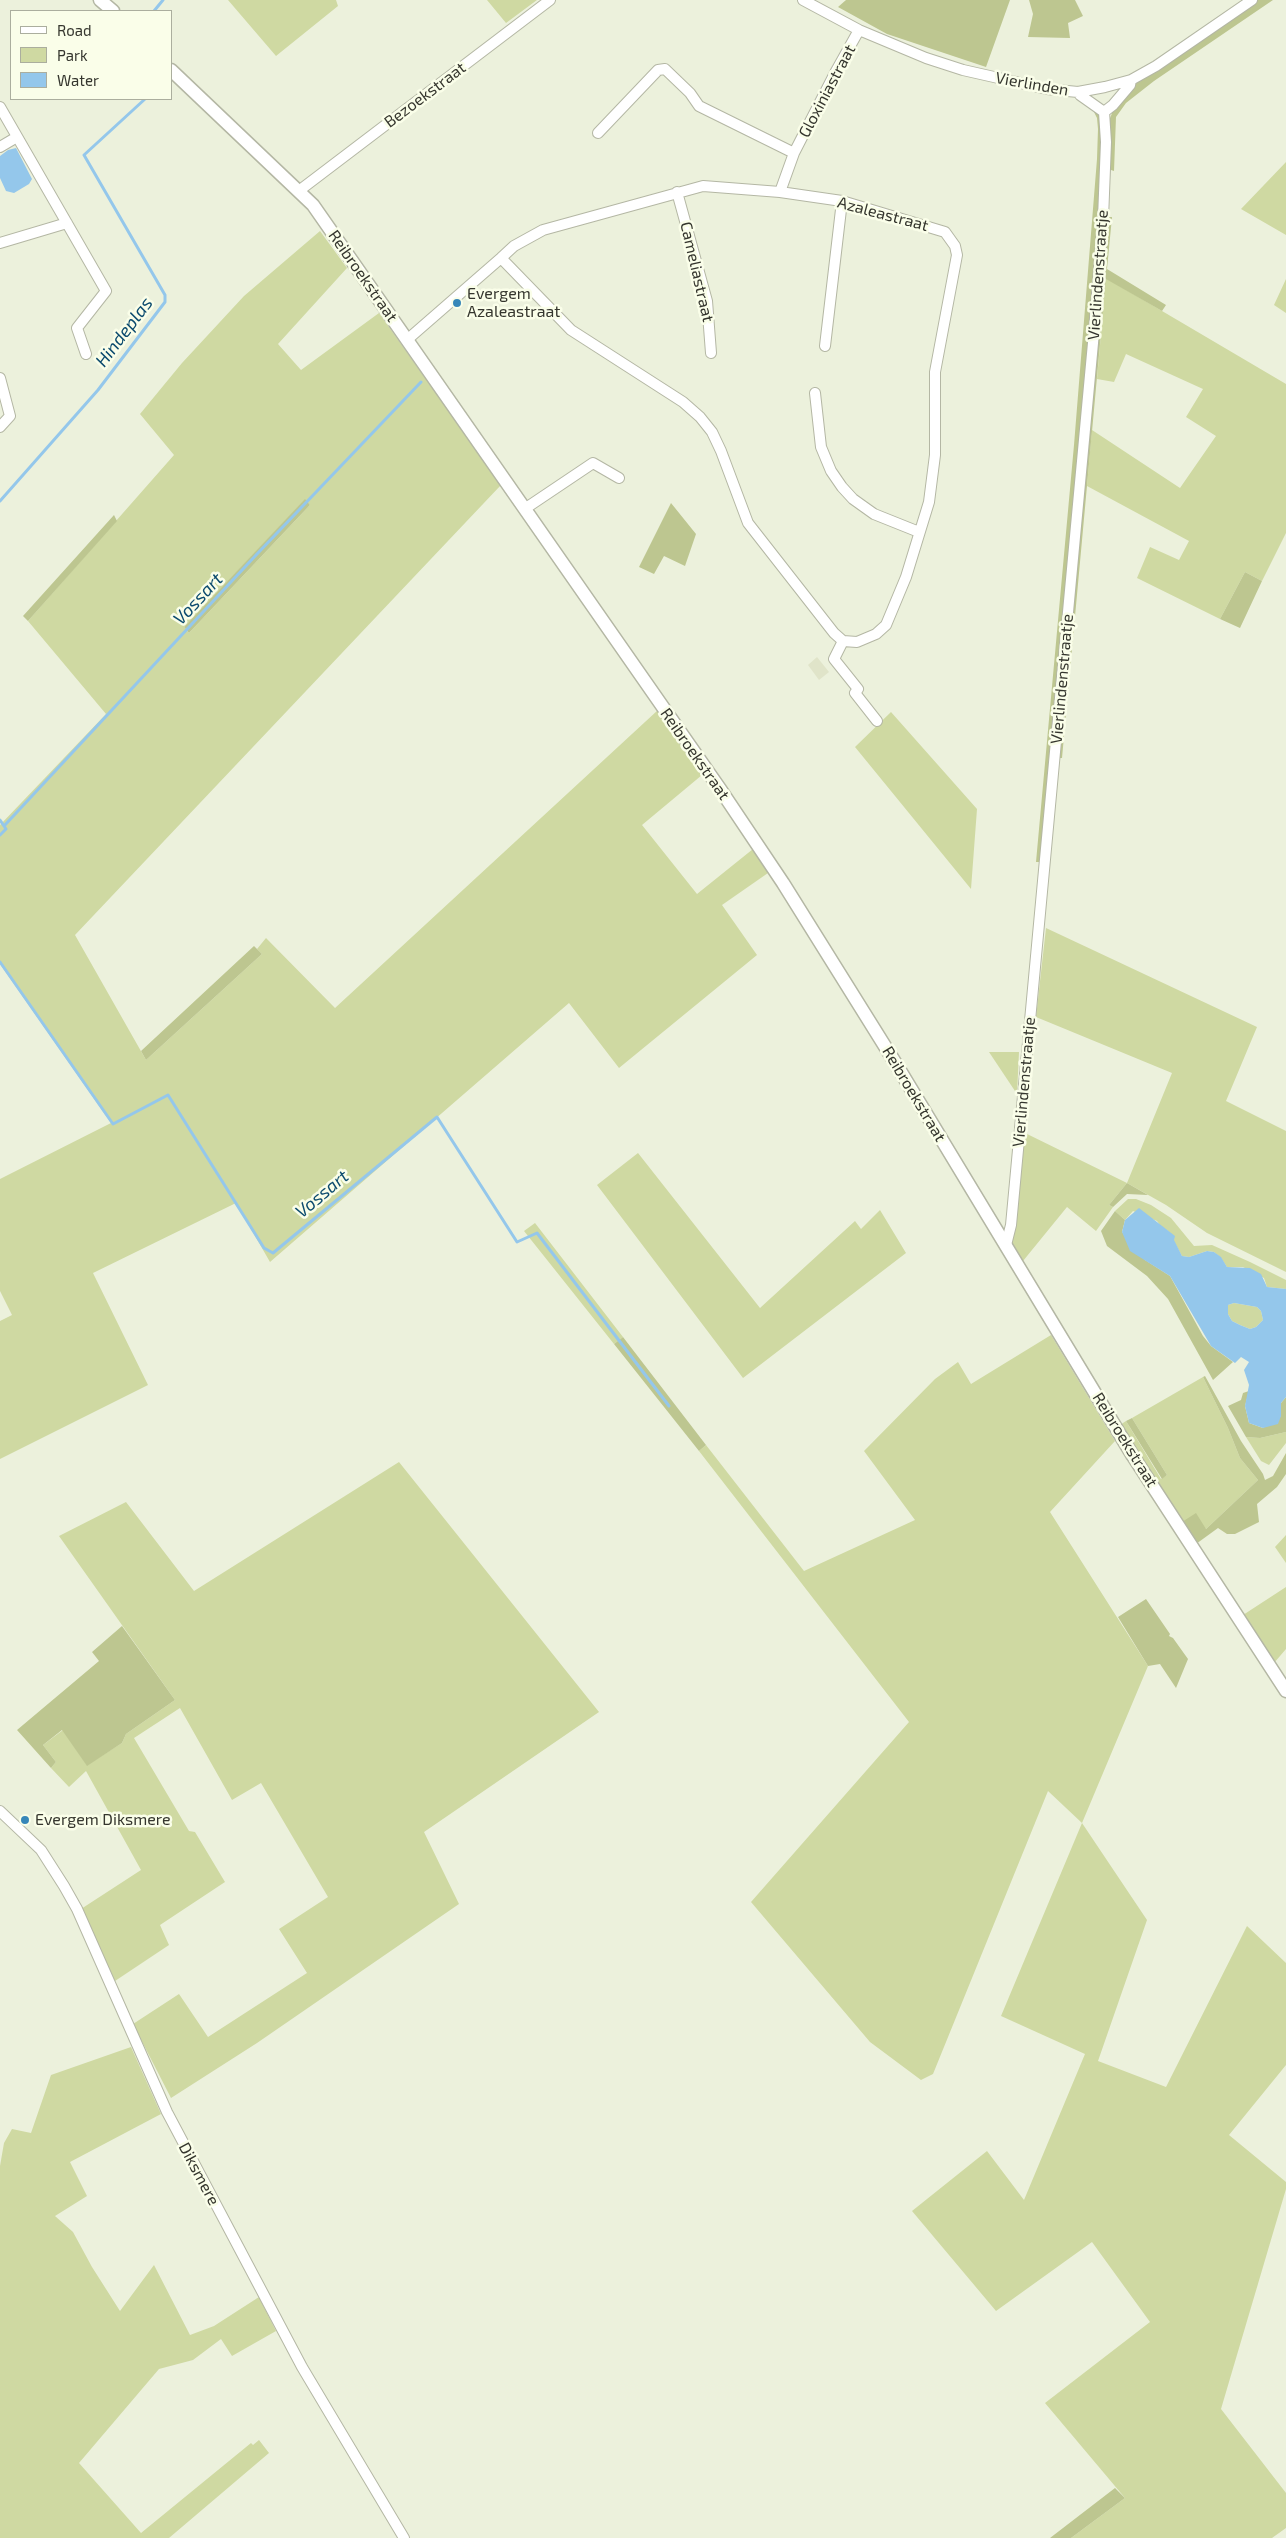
<!DOCTYPE html>
<style>
body{margin:0}
#map{position:relative;width:1286px;height:2538px;overflow:hidden;background:#ecf1dc;font-family:"Exo 2",sans-serif}
canvas{display:block}
.legend{position:absolute;left:10px;top:10px;width:162px;height:90px;box-sizing:border-box;background:#fafee9;border:1px solid #abae9e;margin:0;padding:6px 9px;list-style:none;font-size:15px;color:#35362e}
.legend li{display:flex;align-items:center;gap:10px;height:25px}
.legend b{width:25px;border:1px solid #abae9e}
</style>
<div id="map">
<canvas width="1286" height="2538"></canvas>
<ul class="legend">
<li><b style="height:6px;background:#fff"></b>Road</li>
<li><b style="height:14px;background:#cfd9a2"></b>Park</li>
<li><b style="height:14px;background:#94c7eb"></b>Water</li>
</ul>
</div>
<script>
const ctx = document.querySelector('canvas').getContext('2d');
ctx.lineJoin = 'round';
function fill(path, color) { ctx.fillStyle = color; ctx.fill(path, 'evenodd'); }
const shape = rows => new Path2D(rows.map(r => 'M' + r).join(''));
function trace(path, color, width, dash) { ctx.strokeStyle = color; ctx.lineWidth = width; ctx.lineCap = dash ? 'butt' : 'round'; ctx.setLineDash(dash || []); ctx.stroke(path); }
function write(font, color, halo, rows, align = 'center') {
  ctx.font = font + ' "Exo 2",sans-serif'; ctx.lineWidth = 5; ctx.setLineDash([]); ctx.textBaseline = 'middle'; ctx.strokeStyle = halo; ctx.fillStyle = color; for (const [text, x, y, turn = 0] of rows) {
    ctx.save(); ctx.translate(x, y); ctx.rotate((+turn || 0) * Math.PI / 180); ctx.textAlign = isNaN(turn) ? turn : align; if (halo) ctx.strokeText(text, 0, 0); ctx.fillText(text, 0, 0); ctx.restore();
  }
}
fill(shape([
 [817,657,829,672,819,680,808,665]
]), '#e0e4c9');
fill(shape([
 [228,0,336,0,338,6,276,56],
 [487,0,537,0,506,23],
 [1286,162,1286,235,1241,209],
 [320,231,347,268,278,344,301,370,379,313,501,485,75,935,146,1060,262,954,257,949,266,938,335,1008,658,710,702,775,642,825,697,894,753,849,768,873,722,905,757,955,619,1068,569,1003,270,1262,236,1203,93,1273,148,1385,0,1459,0,1321,12,1315,0,1291,0,1179,111,1123,0,964,0,825,106,714,28,621,174,455,140,414,182,363,244,296],
 [305,500,310,505,189,633,184,627],
 [1106,278,1286,384,1286,533,1262,581,1245,572,1220,619,1137,578,1150,547,1179,560,1189,541,1087,486,1092,430,1180,488,1216,436,1186,417,1203,389,1126,354,1114,382,1097,379],
 [1286,279,1286,313,1274,305],
 [891,712,977,809,971,889,855,747],
 [1046,928,1257,1027,1226,1101,1286,1131,1286,1272,1207,1233,1166,1205,1127,1183,1109,1205,1113,1207,1096,1231,1067,1207,1023,1261,1012,1244,1023,1132,1127,1183,1172,1073,1036,1017],
 [989,1052,1019,1052,1017,1094],
 [638,1153,760,1308,855,1221,861,1229,880,1210,906,1253,743,1378,597,1185],
 [1128,1199,1136,1199,1151,1205,1171,1218,1194,1246,1212,1245,1250,1262,1286,1280,1286,1289,1267,1287,1264,1278,1243,1267,1227,1267,1221,1258,1214,1252,1207,1251,1189,1257,1182,1256,1168,1231,1162,1228,1157,1221,1133,1211,1125,1220,1115,1211],
 [535,1223,623,1337,614,1344,524,1231],
 [1234,1303,1257,1307,1261,1311,1263,1320,1256,1327,1250,1329,1240,1325,1232,1321,1228,1314,1228,1305],
 [1051,1335,1115,1441,1050,1512,1148,1666,1082,1823,1147,1920,1098,2061,1166,2087,1247,1926,1286,1963,1286,2065,1229,2135,1286,2182,1286,2189,1221,2409,1286,2493,1286,2528,1272,2538,1071,2538,1125,2498,1045,2403,1150,2322,1092,2242,996,2311,912,2211,987,2151,1024,2200,1085,2054,1001,2016,1082,1823,1048,1791,933,2074,921,2080,870,2042,751,1902,909,1722,699,1451,706,1445,804,1571,915,1520,864,1451,935,1379,958,1362,971,1384],
 [1203,1377,1228,1428,1240,1458,1258,1480,1206,1529,1182,1522,1120,1425,1126,1421,1161,1479,1167,1475,1132,1418],
 [1286,1432,1286,1443,1269,1465,1261,1461,1246,1437,1260,1438],
 [399,1462,599,1712,424,1832,459,1904,257,2043,171,2098,133,2024,179,1994,208,2037,307,1973,279,1929,328,1897,261,1783,232,1800,180,1708,134,1738,189,1831,195,1832,225,1882,160,1925,169,1945,115,1981,81,1909,141,1870,86,1771,69,1787,51,1768,56,1762,43,1745,63,1730,87,1765,122,1743,126,1734,175,1700,59,1536,126,1502,194,1591],
 [1286,1535,1286,1563,1275,1547],
 [1286,1587,1286,1649,1274,1663,1243,1615],
 [131,2047,161,2114,70,2162,87,2196,55,2216,73,2232,92,2267,120,2311,154,2265,190,2335,214,2326,259,2297,276,2331,232,2356,221,2339,193,2360,159,2369,79,2463,141,2533,251,2443,253,2445,259,2440,269,2453,169,2538,0,2538,0,2166,4,2143,12,2129,31,2133,51,2075]
]), '#cfd9a2');
fill(shape([
 [846,0,1010,0,986,67,887,34,838,7],
 [1029,0,1075,0,1083,16,1068,23,1070,38,1028,37,1033,14],
 [1258,0,1273,0,1154,81,1126,103,1116,117,1114,171,1108,169,1108,123,1115,106,1128,89],
 [1092,108,1101,115,1103,132,1100,217,1112,217,1107,269,1166,305,1162,311,1106,279,1062,758,1049,758,1042,862,1036,862,1074,445,1097,159,1098,129,1097,118],
 [305,499,310,505,189,633,184,627],
 [671,503,696,534,685,566,664,556,654,574,639,567],
 [114,515,117,521,28,621,23,616],
 [1245,572,1262,581,1240,628,1220,619],
 [254,946,262,954,146,1060,141,1051],
 [1127,1183,1148,1195,1127,1194,1113,1207,1109,1205],
 [1115,1211,1125,1220,1122,1232,1145,1260,1170,1276,1203,1336,1211,1346,1233,1362,1213,1380,1168,1299,1147,1276,1107,1246,1101,1231],
 [623,1337,706,1445,699,1451,614,1344],
 [1205,1376,1241,1441,1263,1474,1265,1480,1273,1476,1286,1453,1286,1474,1277,1487,1257,1504,1259,1522,1235,1534,1227,1534,1218,1528,1196,1544,1182,1522,1196,1513,1206,1529,1258,1480,1240,1458,1228,1428,1203,1377],
 [1249,1391,1245,1406,1249,1423,1263,1428,1281,1416,1281,1403,1286,1397,1286,1432,1260,1438,1246,1437,1228,1406,1241,1400,1243,1393],
 [1132,1418,1167,1475,1162,1479,1126,1421],
 [1146,1599,1170,1634,1169,1636,1173,1638,1188,1659,1176,1688,1160,1664,1148,1666,1118,1617],
 [122,1626,175,1700,126,1734,122,1743,87,1766,62,1730,43,1745,56,1762,51,1768,17,1730,99,1661,92,1652],
 [1115,2488,1125,2498,1071,2538,1050,2538]
]), '#bdc690');
fill(shape([
 [16,148,32,179,29,184,14,193,6,191,0,178,0,156,8,150],
 [1139,1208,1175,1236,1174,1240,1182,1256,1189,1257,1207,1251,1214,1252,1221,1257,1227,1267,1250,1268,1261,1274,1267,1287,1286,1289,1286,1397,1281,1403,1281,1416,1278,1424,1263,1428,1249,1423,1245,1406,1249,1385,1244,1370,1249,1362,1241,1357,1235,1363,1211,1346,1170,1276,1130,1251,1122,1232,1125,1220],
 [1234,1303,1257,1307,1261,1311,1263,1320,1256,1327,1250,1329,1240,1325,1232,1321,1228,1314,1228,1305]
]), '#94c7eb');
trace(shape([
 [154,11,163,0],
 [0,501,98,390,165,302,165,295,84,155,145,99],
 [0,820,4,826],
 [0,835,6,829,4,826,257,554,421,382],
 [0,962,113,1124,168,1095,264,1248,273,1253,437,1117,517,1242,537,1233,669,1406]
]), '#94c7eb', 3);
const minor = shape([
 [803,0,859,30,926,58,963,70,1047,89,1078,92,1105,87,1131,80,1156,66,1252,0],
 [1078,92,1080,95,1104,112],
 [0,107,106,291,77,328,86,354],
 [1104,112,1113,105,1130,85,1131,80],
 [598,133,658,70,665,69,690,93,699,106,794,153],
 [0,147,17,137],
 [300,190,550,0],
 [677,192,707,301,711,353],
 [780,192,794,153,835,73,859,30],
 [0,243,67,223],
 [408,339,501,258,514,246,543,230,703,186,780,192,842,201,945,232,955,246,957,255,935,372,935,455,929,502,906,577,886,625,876,634,857,642,843,641,834,633,748,523,721,451,712,432,700,417,683,402,571,330,501,258],
 [825,346,842,201],
 [0,378,10,416,0,427],
 [815,393,821,447,831,471,842,487,853,499,874,514,919,532],
 [526,508,593,463,619,478],
 [843,641,834,659,858,689,855,693,877,721],
 [1006,1245,1011,1225,1093,343,1103,219,1106,142,1104,112],
 [0,1811,41,1850,64,1886,77,1909,167,2112,302,2367,404,2538]
]);
const tertiary = shape([
 [100,0,113,11],
 [171,70,313,205,720,789,783,883,896,1064,1133,1456,1286,1691]
]);
trace(minor, '#b4b7a4', 12);
trace(tertiary, '#b4b7a4', 15);
trace(minor, '#fff', 10);
trace(tertiary, '#fff', 12);
for (const [x, y, r, color] of [
 [457,303,5,"#3787b9"],
 [25,1820,5,"#3787b9"]
]) { const dot = new Path2D(); dot.arc(x, y, r, 0, 2 * Math.PI); ctx.fillStyle = color; ctx.fill(dot); trace(dot, '#fafee9', 2); }
write('16px', '#35362e', '#fafee9', [
 ["Vierlinden",1032,84,10],
 ["Gloxiniastraat",827,91,-62],
 ["Bezoekstraat",425,95,-37],
 ["Azaleastraat",883,214,15],
 ["Cameliastraat",697,272,77],
 ["Vierlindenstraatje",1098,275,-86],
 ["Reibroekstraat",363,276,55],
 ["Vierlindenstraatje",1062,679,-85],
 ["Reibroekstraat",695,754,55],
 ["Vierlindenstraatje",1024,1082,-85],
 ["Reibroekstraat",914,1094,59],
 ["Reibroekstraat",1125,1440,58],
 ["Diksmere",199,2174,62]
]);
write('16px', '#35362e', '#fafee9', [
 ["Evergem",467,294],
 ["Azaleastraat",467,312],
 ["Evergem Diksmere",35,1820]
], 'left');
write('italic 18px', '#0c4b6e', '#fafee9', [
 ["Hindeplas",124,332,-53],
 ["Vossart",198,599,-47],
 ["Vossart",322,1194,-40]
]);
</script>
